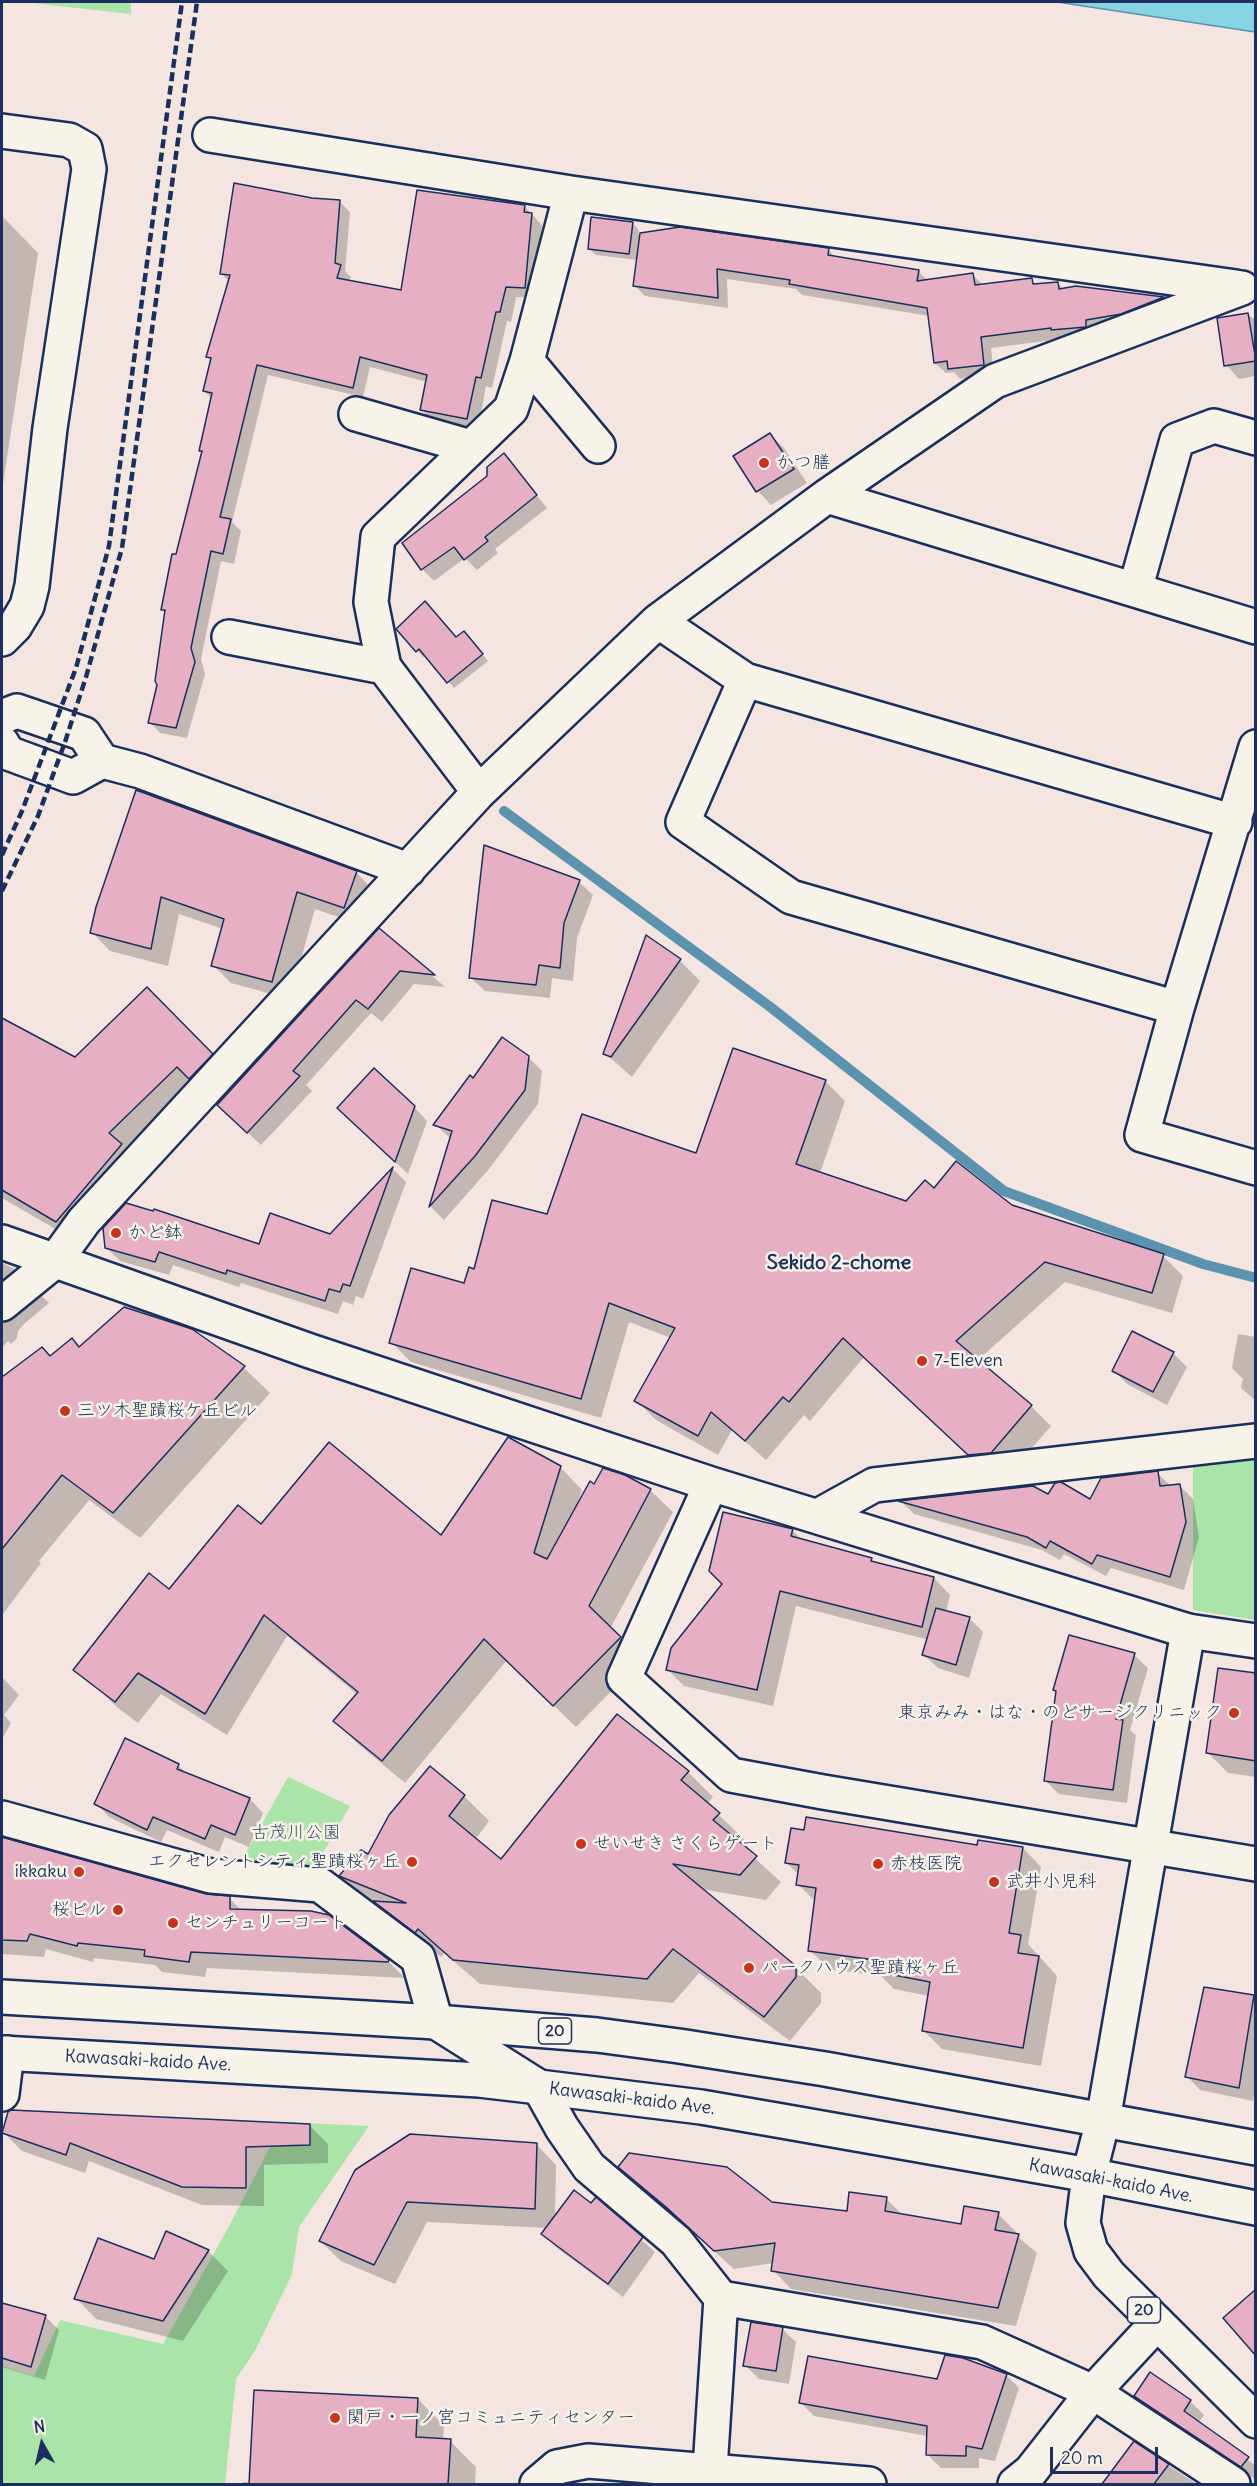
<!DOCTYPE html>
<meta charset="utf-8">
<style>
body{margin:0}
#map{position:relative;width:1257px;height:2486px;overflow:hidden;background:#f4e5e1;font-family:Delius,sans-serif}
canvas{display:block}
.frame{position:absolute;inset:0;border:3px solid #1b2f5e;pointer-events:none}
.north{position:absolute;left:12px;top:2414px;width:60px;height:60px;-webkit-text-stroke:4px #f7f3e8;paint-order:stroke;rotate:352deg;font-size:16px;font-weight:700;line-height:24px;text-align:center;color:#1b2f5e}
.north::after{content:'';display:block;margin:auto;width:21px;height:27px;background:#1b2f5e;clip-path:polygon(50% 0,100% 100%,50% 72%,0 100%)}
.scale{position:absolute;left:1050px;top:2447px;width:108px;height:27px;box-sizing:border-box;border:3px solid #1b2f5e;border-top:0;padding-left:8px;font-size:18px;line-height:21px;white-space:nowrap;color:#1b2f5e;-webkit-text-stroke:4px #f7f3e8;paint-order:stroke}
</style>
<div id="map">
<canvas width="1257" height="2486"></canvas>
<div class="frame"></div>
<div class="north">N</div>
<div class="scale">20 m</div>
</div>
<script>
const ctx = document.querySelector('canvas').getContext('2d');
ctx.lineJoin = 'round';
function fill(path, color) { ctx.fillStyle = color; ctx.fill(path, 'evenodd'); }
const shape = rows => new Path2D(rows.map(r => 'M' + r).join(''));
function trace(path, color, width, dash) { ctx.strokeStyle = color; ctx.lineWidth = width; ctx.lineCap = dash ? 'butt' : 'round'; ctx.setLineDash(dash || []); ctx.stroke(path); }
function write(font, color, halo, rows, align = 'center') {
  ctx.font = font + ' Delius,"Klee One",sans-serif'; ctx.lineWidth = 5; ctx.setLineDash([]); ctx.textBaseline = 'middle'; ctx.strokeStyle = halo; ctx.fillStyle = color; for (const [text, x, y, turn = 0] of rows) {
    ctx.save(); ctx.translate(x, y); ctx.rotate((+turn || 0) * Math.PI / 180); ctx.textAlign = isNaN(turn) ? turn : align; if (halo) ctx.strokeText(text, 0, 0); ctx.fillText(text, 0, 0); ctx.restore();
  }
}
fill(shape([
 [22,2,131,2,131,14],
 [1255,1459,1255,1620,1193,1610,1193,1466],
 [288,1777,350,1806,313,1870,242,1860],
 [283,2122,369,2126,299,2227,292,2274,256,2349,236,2379,225,2484,2,2484,2,2366,34,2376,60,2320,163,2344,228,2228]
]), '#abe4a8');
const water = shape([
 [1057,2,1255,2,1255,32,1057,2]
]);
fill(water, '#86d4e3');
trace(water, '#5b92ae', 1.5);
fill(shape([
 [312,199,339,201,350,212,345,271,351,277,349,282,402,292,524,206,542,225,536,298,516,297,511,322,507,321,492,388,486,386,478,429,432,420,421,410,427,382,370,367,363,397,268,375,232,522,241,531,234,564,221,561,201,659,205,674,187,738,160,733,150,722,159,684,166,612,163,609,203,453,201,450,212,399,204,391,212,360,208,356,229,282,222,274],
 [2,216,38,253,2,491],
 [632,223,639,230,638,235,680,229,828,250,837,258,918,271,928,281,973,275,983,285,1031,280,1037,285,1058,283,1064,290,1076,288,1164,299,1173,308,1061,339,991,348,994,375,960,379,954,372,946,373,935,363,929,316,802,295,796,289,727,279,728,308,645,296,634,285,638,260,596,255,589,249],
 [1248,315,1256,320,1256,376,1239,379,1226,365],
 [770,435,784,448,807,483,771,505,758,491,735,457],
 [504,455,547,508,495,549,498,553,477,570,465,558,434,581,422,569,404,543,488,477],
 [425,603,456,639,470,639,488,661,454,688,426,655,423,657,397,627],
 [137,792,356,872,374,891,362,925,315,909,290,999,231,983,213,965,223,929,179,914,168,966,110,951,92,932],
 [579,882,593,895,577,938,573,981,552,978,550,998,485,991,471,978],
 [379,930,445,987,414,984,382,1022,371,1013,306,1085,312,1091,261,1145,232,1118],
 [680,961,700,981,632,1077,605,1053],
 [147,989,232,1075,76,1241,2,1198,2,1019,75,1059],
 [528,1057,542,1071,538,1104,489,1169,444,1220,431,1207,451,1139,435,1124,474,1080],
 [825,1081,845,1101,820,1173,906,1203,934,1190,1011,1207,1163,1256,1183,1276,1172,1313,1065,1282,977,1361,1031,1406,1051,1426,1011,1472,990,1475,864,1357,810,1421,804,1415,766,1460,732,1430,718,1455,656,1420,636,1400,671,1338,629,1322,601,1418,411,1362,391,1342,465,1285,475,1271,548,1215,697,1154],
 [414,1107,427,1121,408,1174,352,1121],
 [393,1169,406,1182,363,1299,356,1296,353,1305,343,1301,338,1314,241,1283,239,1287,173,1265,169,1275,120,1261,106,1247,260,1246,330,1236],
 [2,1263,15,1269,49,1303,24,1324,18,1331,17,1338,11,1344,8,1341,2,1348],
 [191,1330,244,1368,270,1393,140,1538,89,1500,39,1561,41,1563,3,1614,2,1379,42,1349,51,1357,72,1340,80,1348],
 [1133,1333,1173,1353,1187,1367,1167,1405,1127,1384,1114,1371],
 [1238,1334,1256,1337,1256,1401,1241,1388,1243,1379,1232,1368],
 [509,1438,560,1467,582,1490,578,1502,595,1486,650,1490,673,1512,610,1629,642,1660,576,1727,507,1660,405,1783,357,1743,335,1721,358,1695,287,1636,227,1735,161,1694,138,1723,118,1708,76,1668,170,1591,261,1526,442,1537],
 [1157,1473,1171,1486,1179,1485,1193,1499,1199,1537,1184,1590,1111,1568,1106,1576,1064,1554,1060,1560,1042,1550,914,1514,902,1502,1032,1487,1049,1496,1091,1501],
 [792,1530,803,1541,871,1559,876,1564,934,1578,950,1595,946,1612,969,1618,983,1632,969,1678,938,1668,924,1655,929,1640,796,1606,773,1706,684,1686,667,1669],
 [1134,1655,1148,1668,1130,1730,1136,1735,1127,1803,1059,1794,1045,1780],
 [1256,1675,1256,1777,1228,1773,1208,1753],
 [2,1677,19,1695,4,1715,11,1723,2,1739],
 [178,1765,188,1775,250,1799,263,1813,249,1847,225,1837,219,1852,167,1830,161,1842,109,1817,96,1803],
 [430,1768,464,1796,489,1821,475,1840,502,1861,688,1772,713,1797,707,1804,744,1839,739,1844,781,1882,766,1900,701,1889,795,1967,821,1993,821,2003,790,2041,699,1973,673,2003,480,1984,444,1953,441,1957,400,1926,381,1907,366,1901,341,1876,369,1856],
 [2,1838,206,1896,229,1898,242,1911,388,1961,405,1978,207,1968,205,1977,162,1972,155,1965,94,1958,93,1962,46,1949,44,1957,2,1954],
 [978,1846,1023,1848,1041,1867,1028,1944,1057,1976,1041,2066,942,2049,923,2030,929,1996,894,1989,881,1976,829,1969,810,1950,816,1902,798,1884,799,1875,787,1863],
 [1253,1996,1256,1999,1256,2083,1253,2101,1200,2090,1187,2076],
 [309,2125,328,2144,328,2163,264,2165,264,2206,202,2205,89,2161,85,2173,22,2151,3,2132],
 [536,2144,556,2165,555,2219,591,2205,596,2199,655,2252,623,2297,557,2248,543,2234,548,2228,427,2222,395,2284,341,2261,320,2241],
 [620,2167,772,2203,848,2213,886,2199,904,2216,963,2226,998,2214,1016,2232,1016,2235,1037,2253,1016,2326,791,2289,773,2270,774,2263,734,2269],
 [208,2251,228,2271,183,2341,96,2319,76,2298,155,2260],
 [2,2304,46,2317,59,2330,45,2380,2,2367],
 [782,2329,796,2342,789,2384,759,2379,745,2365],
 [1006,2375,1019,2388,995,2461,979,2458,979,2468,941,2468,928,2455,928,2436,814,2416,801,2403,938,2381],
 [1150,2375,1190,2401,1204,2415,1198,2423,1256,2466,1255,2479,1149,2410,1136,2396],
 [418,2399,444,2426,443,2440,450,2441,476,2467,475,2484,242,2484,242,2482,251,2482],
 [1134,2443,1197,2484,1104,2484]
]), '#0003');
trace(shape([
 [504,811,769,1006,1004,1191,1203,1264,1256,1278]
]), '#5b92ae', 10);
const building = shape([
 [234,183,312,198,340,200,335,263,341,265,337,278,401,290,417,190,525,205,524,212,532,213,525,288,506,287,500,312,496,312,481,378,476,377,467,419,420,410,427,375,360,357,353,388,257,365,220,517,231,519,223,554,211,551,191,648,195,662,176,728,148,723,157,685,155,681,165,610,161,610,172,554,176,554,202,451,199,451,212,393,203,391,211,358,206,357,230,275,220,274,234,183],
 [591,217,633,222,629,254,588,249,591,217],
 [680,227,829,248,828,255,919,270,917,281,973,273,975,285,1032,278,1033,284,1058,282,1059,289,1076,286,1164,297,1121,314,1086,320,1086,327,1051,330,1051,328,981,337,984,365,948,369,947,361,934,363,927,308,789,284,790,280,717,269,718,298,633,286,640,233,680,227],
 [1248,313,1256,361,1224,366,1217,318,1248,313],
 [770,433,794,469,756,492,733,456,770,433],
 [504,453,537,495,485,537,488,541,464,560,454,547,421,570,402,543,487,476,487,467,504,453],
 [425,601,456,637,464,631,483,654,447,683,419,649,416,652,396,629,425,601],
 [136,790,357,871,344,908,297,892,272,982,211,966,224,919,161,897,151,949,90,933,96,907,136,790],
 [484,845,580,880,564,923,560,968,539,965,536,985,469,978,484,845],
 [379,928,435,975,400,971,368,1009,356,1000,293,1071,300,1076,247,1133,217,1105,379,928],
 [646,935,681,959,611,1057,603,1054,646,935],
 [147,987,213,1054,189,1079,177,1067,109,1133,122,1144,56,1222,2,1190,2,1018,75,1057,147,987],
 [502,1037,529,1056,525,1090,475,1156,429,1207,452,1131,433,1125,470,1075,473,1078,502,1037],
 [733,1048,826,1080,796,1164,906,1201,925,1180,934,1188,956,1161,1012,1205,1164,1254,1152,1293,1045,1262,956,1341,1032,1405,991,1453,968,1455,843,1338,789,1402,783,1397,745,1441,711,1412,698,1436,634,1401,675,1328,609,1303,581,1399,389,1343,411,1268,464,1283,469,1267,474,1269,492,1200,547,1214,582,1114,696,1153,733,1048],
 [374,1068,415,1106,395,1162,337,1108,374,1068],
 [393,1167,350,1286,343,1284,340,1292,329,1289,325,1301,227,1270,226,1274,159,1252,155,1262,105,1248,103,1228,126,1203,153,1211,154,1209,259,1244,270,1213,330,1234,393,1167],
 [124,1307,192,1329,245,1366,113,1513,62,1475,2,1549,2,1377,42,1347,50,1356,72,1338,79,1347,124,1307],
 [1132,1331,1174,1352,1153,1392,1112,1371,1132,1331],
 [508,1437,561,1466,534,1553,547,1559,590,1481,594,1484,603,1468,625,1475,651,1489,589,1606,621,1637,553,1706,484,1639,382,1761,333,1721,358,1692,264,1615,205,1714,138,1673,115,1702,73,1670,149,1573,169,1589,238,1505,261,1524,329,1442,441,1535,508,1437],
 [1158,1471,1160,1486,1180,1484,1186,1522,1170,1577,1097,1555,1092,1564,1050,1541,1046,1548,1027,1537,898,1501,1033,1486,1048,1494,1055,1483,1061,1482,1090,1499,1101,1478,1158,1471],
 [723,1512,793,1529,791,1536,872,1558,871,1561,934,1577,922,1627,780,1591,757,1690,666,1670,671,1648,722,1584,709,1571,723,1512],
 [936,1608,970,1617,956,1665,922,1655,936,1608],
 [1069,1635,1135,1653,1116,1719,1123,1720,1113,1790,1044,1781,1056,1691,1053,1690,1069,1635],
 [1218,1668,1256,1673,1256,1761,1206,1753,1218,1668],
 [617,1714,689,1771,681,1780,720,1813,713,1820,757,1856,740,1875,673,1864,796,1966,796,1977,764,2017,673,1949,647,1979,453,1960,418,1929,415,1933,373,1901,406,1903,339,1876,361,1850,368,1854,389,1815,430,1766,465,1795,449,1816,501,1859,617,1714],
 [125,1738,179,1764,177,1769,250,1798,235,1835,211,1825,205,1839,153,1817,147,1830,94,1804,125,1738],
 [806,1817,977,1845,978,1840,1023,1847,1009,1933,1021,1935,1018,1953,1039,1956,1023,2048,922,2031,930,1982,873,1971,875,1960,808,1951,816,1888,796,1885,799,1865,785,1863,791,1828,804,1830,806,1817],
 [2,1837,206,1894,230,1896,230,1909,311,1911,329,1915,389,1960,388,1962,191,1952,189,1962,144,1956,145,1950,78,1943,77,1946,30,1934,27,1941,2,1940,2,1837],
 [1204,1987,1254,1995,1239,2088,1185,2077,1204,1987],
 [11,2110,310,2124,310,2145,246,2147,246,2188,182,2187,70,2143,66,2155,2,2133,8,2112,11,2110],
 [410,2134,537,2143,535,2209,407,2202,374,2265,319,2241,355,2170,410,2134],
 [629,2153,727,2167,772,2202,847,2211,849,2192,887,2197,885,2211,961,2224,964,2206,999,2212,995,2230,1019,2234,998,2308,771,2271,775,2243,714,2251,666,2207,618,2167,629,2153],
 [574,2190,591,2203,596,2197,643,2237,608,2284,541,2234,574,2190],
 [166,2231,209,2250,163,2321,74,2299,98,2238,154,2259,166,2231],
 [1256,2289,1256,2356,1223,2318,1256,2289],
 [2,2303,46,2315,31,2367,2,2358,2,2303],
 [751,2322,783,2327,776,2371,743,2366,751,2322],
 [945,2355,963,2358,1007,2374,982,2449,966,2446,966,2456,926,2455,927,2426,799,2403,808,2356,937,2379,945,2355],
 [1150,2372,1191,2400,1184,2411,1249,2457,1241,2467,1134,2396,1150,2372],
 [254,2390,418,2398,416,2437,451,2439,448,2484,249,2484,254,2390],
 [1134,2441,1169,2464,1154,2484,1102,2484,1134,2441]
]);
fill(building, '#e7afc4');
trace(building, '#1b2f5e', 1.5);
const minor = shape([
 [2,131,69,140,85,149,89,169,50,428,32,586,27,606,15,626,2,639],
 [210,135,571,193,1236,287],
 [527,361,598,446],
 [356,414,471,447],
 [827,496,1256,627],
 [1135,590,1177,440,1214,426,1256,438],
 [658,621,745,680,1235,822],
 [229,637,384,667],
 [745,680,683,822,791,897,1177,1008],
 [2,717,17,711,84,734,102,761],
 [2,743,8,753,73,777,102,761,140,771,408,870],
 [1256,747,1177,1008,1142,1135,1256,1168],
 [479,792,384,667,371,602,378,537,511,409,527,361,571,193],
 [2,1242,310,1351,711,1484,1188,1631,1256,1641],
 [2,1304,55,1261,84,1221,479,792,658,621,827,496,995,381,1242,288],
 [711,1484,624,1678,731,1775,823,1792,1256,1864],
 [818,1516,874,1485,1256,1441],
 [2,1818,211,1876,320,1885,418,1958,436,2022,539,2087,562,2128,589,2167,676,2241,721,2298,710,2469],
 [2,2094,7,2053],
 [721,2298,982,2342,1093,2392,1233,2484]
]);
const tertiary = shape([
 [1103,2120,1188,1631],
 [537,2484,557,2467,588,2461,869,2484],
 [1015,2484,1031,2471,1093,2392,1157,2323]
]);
const primary = shape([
 [2,1997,436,2022,597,2035,679,2046,825,2069,1256,2148],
 [2,2053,479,2080,539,2087,701,2107,782,2121,1089,2175,1256,2208],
 [1103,2120,1089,2175,1083,2223,1091,2251,1109,2275,1256,2421]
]);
trace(minor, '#1b2f5e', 38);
trace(tertiary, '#1b2f5e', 38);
trace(primary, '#1b2f5e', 38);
trace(minor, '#f7f3e8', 33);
trace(tertiary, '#f7f3e8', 33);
trace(primary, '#f7f3e8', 33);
trace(shape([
 [2,855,22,811,76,668,109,546,182,2],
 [2,891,38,816,65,742,86,677,122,548,197,2]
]), '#1b2f5e', 4.5, [9, 4.5]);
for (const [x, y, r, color] of [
 [764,463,6,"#c8321e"],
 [116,1233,6,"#c8321e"],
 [922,1361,6,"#c8321e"],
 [65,1411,6,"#c8321e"],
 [1234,1713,6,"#c8321e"],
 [581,1844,6,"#c8321e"],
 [412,1862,6,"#c8321e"],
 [878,1864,6,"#c8321e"],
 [79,1872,6,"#c8321e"],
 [994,1882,6,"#c8321e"],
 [118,1910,6,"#c8321e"],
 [173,1923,6,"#c8321e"],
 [749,1968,6,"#c8321e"],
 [335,2418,6,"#c8321e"]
]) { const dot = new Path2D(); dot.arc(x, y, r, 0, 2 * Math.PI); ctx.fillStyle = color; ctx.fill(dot); trace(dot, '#f7f3e8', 2); }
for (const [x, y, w] of [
 [555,2031,33],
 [1144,2310,33]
]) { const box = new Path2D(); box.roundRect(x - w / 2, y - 13, w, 26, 4.5); ctx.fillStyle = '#f7f3e8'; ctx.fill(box); trace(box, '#1b2f5e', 1.5); }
write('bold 16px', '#1b2f5e', null, [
 ["20",555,2031],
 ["20",1144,2310]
]);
write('18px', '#1b2f5e', '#f7f3e8', [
 ["かつ膳",776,463],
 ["かど鉢",128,1233],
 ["7-Eleven",934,1361],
 ["三ツ木聖蹟桜ケ丘ビル",77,1411],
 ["東京みみ・はな・のどサージクリニック",1222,1713,"right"],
 ["せいせき さくらゲート",593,1844],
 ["エクセレントシティ聖蹟桜ヶ丘",400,1862,"right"],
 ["赤枝医院",890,1864],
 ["ikkaku",67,1872,"right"],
 ["武井小児科",1006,1882],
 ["桜ビル",106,1910,"right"],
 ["センチュリーコート",185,1923],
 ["パークハウス聖蹟桜ヶ丘",761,1968],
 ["関戸・一ノ宮コミュニティセンター",347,2418]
], 'left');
write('18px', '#38536d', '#f7f3e8', [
 ["古茂川公園",296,1833]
]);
write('18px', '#1b2f5e', '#f7f3e8', [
 ["Kawasaki-kaido Ave.",148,2061,3],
 ["Kawasaki-kaido Ave.",632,2099,7],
 ["Kawasaki-kaido Ave.",1111,2181,11]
]);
write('bold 20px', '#1b2f5e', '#f7f3e8', [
 ["Sekido 2-chome",839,1263]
]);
</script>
